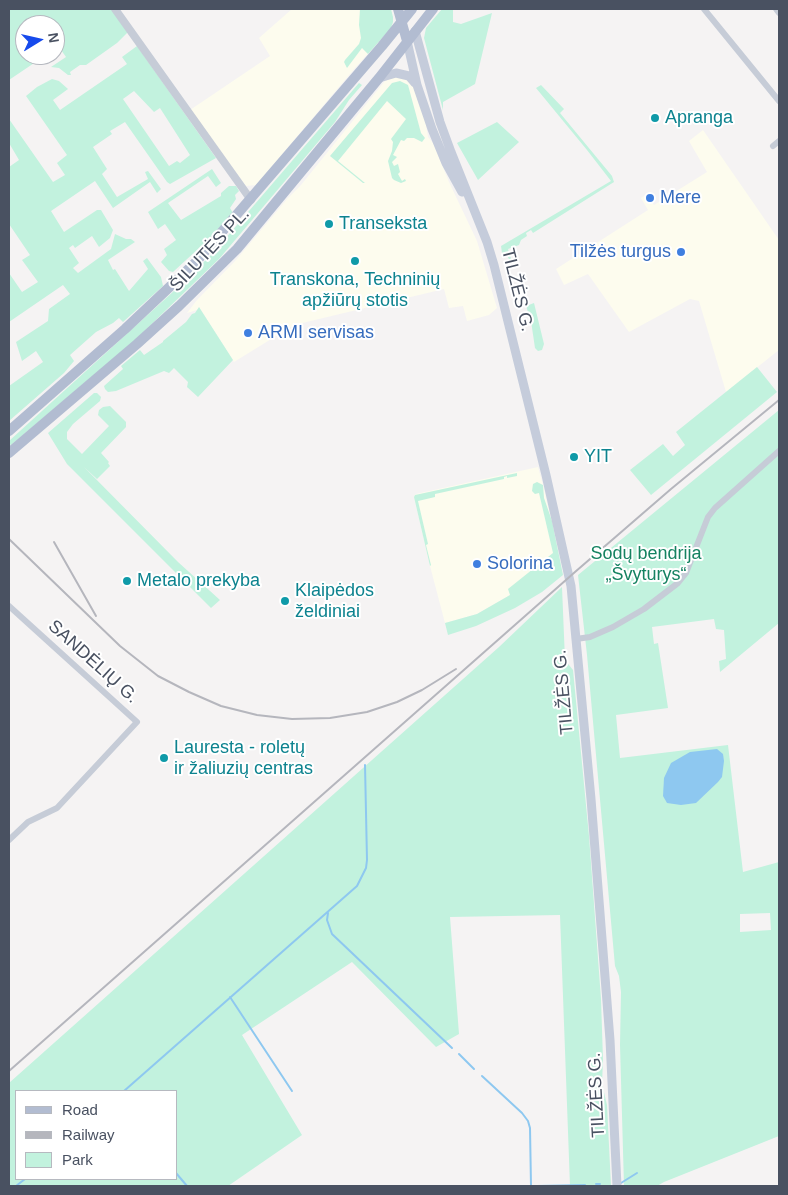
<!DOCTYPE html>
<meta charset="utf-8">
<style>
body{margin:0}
#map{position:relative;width:788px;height:1195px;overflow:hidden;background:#f5f3f3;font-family:Arial,sans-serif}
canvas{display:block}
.frame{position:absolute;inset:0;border:10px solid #495161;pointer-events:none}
.legend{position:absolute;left:15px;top:1090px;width:162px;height:90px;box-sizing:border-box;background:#fff;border:1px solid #b6b9c0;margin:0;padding:6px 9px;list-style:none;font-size:15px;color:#495161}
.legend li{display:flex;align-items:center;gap:10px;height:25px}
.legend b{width:25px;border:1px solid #b6b9c0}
.north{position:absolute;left:15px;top:15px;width:50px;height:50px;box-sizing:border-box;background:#fff;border:1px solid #b6b9c0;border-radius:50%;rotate:81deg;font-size:14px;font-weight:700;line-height:20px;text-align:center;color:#495161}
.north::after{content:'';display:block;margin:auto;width:18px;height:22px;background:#164aec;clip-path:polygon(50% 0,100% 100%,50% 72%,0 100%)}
</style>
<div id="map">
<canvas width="788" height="1195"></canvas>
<div class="frame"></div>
<ul class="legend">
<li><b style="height:6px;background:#b2bcd1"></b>Road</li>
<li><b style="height:6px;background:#b5b6bd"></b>Railway</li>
<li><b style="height:14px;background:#c2f2de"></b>Park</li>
</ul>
<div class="north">N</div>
</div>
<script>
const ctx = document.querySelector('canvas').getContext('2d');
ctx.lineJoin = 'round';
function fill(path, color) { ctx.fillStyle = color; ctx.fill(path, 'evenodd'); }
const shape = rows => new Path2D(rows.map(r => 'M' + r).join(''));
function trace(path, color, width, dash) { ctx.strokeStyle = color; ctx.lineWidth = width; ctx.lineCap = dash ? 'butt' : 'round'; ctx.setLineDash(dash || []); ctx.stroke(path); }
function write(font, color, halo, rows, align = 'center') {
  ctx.font = font + ' Arial,sans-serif'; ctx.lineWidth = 4; ctx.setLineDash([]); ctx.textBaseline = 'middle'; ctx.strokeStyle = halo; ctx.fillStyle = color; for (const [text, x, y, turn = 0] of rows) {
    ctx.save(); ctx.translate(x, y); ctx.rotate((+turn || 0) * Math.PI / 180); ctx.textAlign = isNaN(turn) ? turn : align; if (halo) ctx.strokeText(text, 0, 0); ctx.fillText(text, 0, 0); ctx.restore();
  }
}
fill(shape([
 [292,9,391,9,393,17,391,28,355,68,256,185,246,186,190,110,270,56,259,38],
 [399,75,412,82,424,114,428,137,433,143,449,182,477,241,497,308,489,315,467,321,463,306,449,308,444,289,294,325,234,362,199,307,197,310,187,313,197,300,236,260,288,198,301,185,385,81],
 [703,130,779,240,779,350,726,392,699,301,690,299,629,332,588,274,564,285,556,269,648,210,641,198,647,194,654,205,707,172,689,141],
 [538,467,543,485,558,551,510,595,477,614,445,623,430,566,414,496,416,494]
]), '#fdfcee');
fill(shape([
 [9,9,111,9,128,32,117,43,86,65,80,65,70,72,71,75,68,75,59,68,51,67,66,57,59,47,55,49,55,25,25,25,25,55,46,55,9,80],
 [360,9,391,9,393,17,393,22,391,28,368,54,362,48,347,68,344,62,345,60,359,44,361,38,359,25],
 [442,9,453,9,453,22,461,24,492,13,475,84,443,102,443,110,424,38,426,28],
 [137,46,216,158,170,184,167,182,125,122,110,131,112,134,93,147,107,169,102,174,117,197,148,179,145,172,148,171,161,189,157,193,150,182,113,208,95,181,51,211,64,232,97,210,101,210,113,230,110,238,99,247,92,236,75,248,73,245,69,248,79,263,73,268,78,273,111,249,115,234,126,239,131,239,135,242,108,260,113,270,115,269,129,291,148,269,143,261,147,258,161,277,163,286,123,322,119,318,113,323,96,332,70,355,74,361,64,373,9,421,9,386,43,362,36,351,22,361,16,342,48,321,49,309,70,294,63,285,9,322,9,273,22,292,38,282,22,260,30,255,9,224,9,167,19,160,9,143,9,119,53,182,65,175,57,163,67,155,26,96,37,87,52,79,59,81,68,89,53,100,60,110,127,64,122,57],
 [134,91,154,112,160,108,190,155,180,163,177,161,169,166,123,99],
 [400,81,408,85,421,133,425,138,422,142,414,138,407,138,404,141,401,140,393,155,397,157,392,162,394,166,398,164,400,172,398,174,402,181,405,179,406,181,401,183,394,180,392,178,388,161,392,151,393,142,391,139,406,119,387,101,338,161,365,183,363,183,330,156,392,83],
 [359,83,362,85,349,100,335,122,219,259,133,342,11,445,9,444,9,441,175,290,212,254],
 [541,85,564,109,560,113,612,176,614,182,533,233,531,230,526,233,527,236,521,240,519,245,508,249,513,265,505,253,502,253,501,246,611,181,587,150,536,88],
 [497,122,519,142,478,180,457,143],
 [212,169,221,183,216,187,208,176,168,203,181,220,221,196,221,193,229,186,236,186,239,191,235,195,236,199,230,208,233,213,211,237,173,272,169,271,161,262,167,255,164,249,176,240,165,224,158,229,148,212],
 [534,303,544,344,542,350,538,351,535,348,531,321,526,306],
 [199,307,233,360,198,397,187,387,188,382,174,368,169,373,164,371,116,391,108,392,105,389,104,386,123,369,121,366,140,350,144,355,163,342,163,341,186,322,192,314,195,313],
 [757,367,777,392,651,495,630,470,663,444,673,456,685,445,676,432],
 [94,393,97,393,101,397,100,401,73,424,67,432,67,439,82,454,109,426,98,415,99,410,103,407,110,406,126,422,126,427,101,453,109,462,108,463,110,466,97,479,84,467,178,562,220,600,211,608,67,464,48,433],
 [779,410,779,623,720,672,719,661,726,659,724,630,716,629,714,619,652,627,654,644,658,643,668,708,616,715,620,758,728,745,743,872,779,862,779,1136,664,1182,657,1186,624,1186,620,1045,621,992,619,976,615,966,587,655,578,575],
 [770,913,771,930,740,932,740,914],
 [517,473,517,476,507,478,507,476,504,477,504,479,435,494,435,497,418,501,428,544,426,545,431,565,430,566,414,497,415,495],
 [537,482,543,485,544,498,552,521,563,575,542,592,515,608,476,626,448,635,445,623,477,614,510,595,508,589,553,553,539,493,535,494,532,491,533,484],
 [562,587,565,660,573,670,589,836,601,999,603,1060,602,1084,607,1105,611,1186,570,1186,560,915,450,917,459,1034,436,1047,352,962,242,1035,302,1135,228,1186,9,1186,9,1083,499,647],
 [16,1091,176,1091,176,1179,16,1179]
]), '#c2f2de');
fill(shape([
 [717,749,723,754,724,761,722,777,718,782,696,803,681,805,667,803,663,796,664,778,671,763,690,752]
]), '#8ec8f0');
trace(shape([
 [328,913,327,920,332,934,452,1048],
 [230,997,292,1091],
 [459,1054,474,1069],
 [482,1076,522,1113,528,1121,530,1128,531,1186],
 [124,1091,357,886,366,868,367,860,365,765],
 [176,1173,187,1186],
 [621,1183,637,1173],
 [596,1184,600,1184],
 [16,1186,25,1179],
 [537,1186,585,1185]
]), '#8ec8f0', 2);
trace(shape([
 [704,9,779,101],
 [776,9,779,13],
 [773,146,779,141],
 [9,606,137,722,57,808,28,822,9,840],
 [576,639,590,637,613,627,644,609,678,583,686,573,708,517,715,508,779,451]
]), '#c6ccd7', 6);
trace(shape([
 [115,9,251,200]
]), '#c6ccd7', 8);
trace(shape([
 [415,31,440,122,451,152,487,242,494,265,546,475,571,586,591,799,610,1040,617,1186],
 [407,41,417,85,432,129,446,163,462,192],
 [379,78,396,73,409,76,415,83]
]), '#c5ccdb', 9);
trace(shape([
 [398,9,407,41],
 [9,431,125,329,195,263,382,46,412,9],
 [9,453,137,344,179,306,237,249,379,78,433,9]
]), '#b2bcd1', 10);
trace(shape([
 [9,539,120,646,158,676,189,692,221,706,257,715,292,719,330,718,367,712,397,702,422,690,456,669],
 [54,542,96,616],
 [9,1071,575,572,671,489,779,400]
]), '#b5b6bd', 2);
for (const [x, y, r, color] of [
 [655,118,5,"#0f9aa8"],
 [650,198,5,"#3f7fe0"],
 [329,224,5,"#0f9aa8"],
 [681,252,5,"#3f7fe0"],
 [355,261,5,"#0f9aa8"],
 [248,333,5,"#3f7fe0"],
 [574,457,5,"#0f9aa8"],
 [477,564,5,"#3f7fe0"],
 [127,581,5,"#0f9aa8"],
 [285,601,5,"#0f9aa8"],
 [164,758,5,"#0f9aa8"]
]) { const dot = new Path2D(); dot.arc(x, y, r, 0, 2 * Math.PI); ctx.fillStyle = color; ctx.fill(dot); trace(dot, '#fff', 2); }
write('18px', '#0d838f', '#fff', [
 ["Apranga",665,118],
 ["Transeksta",339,224],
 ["Transkona, Techninių",355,280,"center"],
 ["apžiūrų stotis",355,301,"center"],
 ["YIT",584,457],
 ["Metalo prekyba",137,581],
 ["Klaipėdos",295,591],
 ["želdiniai",295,612],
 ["Lauresta - roletų",174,748],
 ["ir žaliuzių centras",174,769]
], 'left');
write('18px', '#366cbe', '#fff', [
 ["Mere",660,198],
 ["Tilžės turgus",671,252,"right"],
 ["ARMI servisas",258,333],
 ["Solorina",487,564]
], 'left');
write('18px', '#495161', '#fff', [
 ["ŠILUTĖS PL.",210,250,-47],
 ["TILŽĖS G.",517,290,76],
 ["SANDĖLIŲ G.",93,662,42],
 ["TILŽĖS G.",564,692,-95],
 ["TILŽĖS G.",597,1095,-93]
]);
write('18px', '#158261', '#fff', [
 ["Sodų bendrija",646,554],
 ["„Švyturys“",646,575]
]);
</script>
